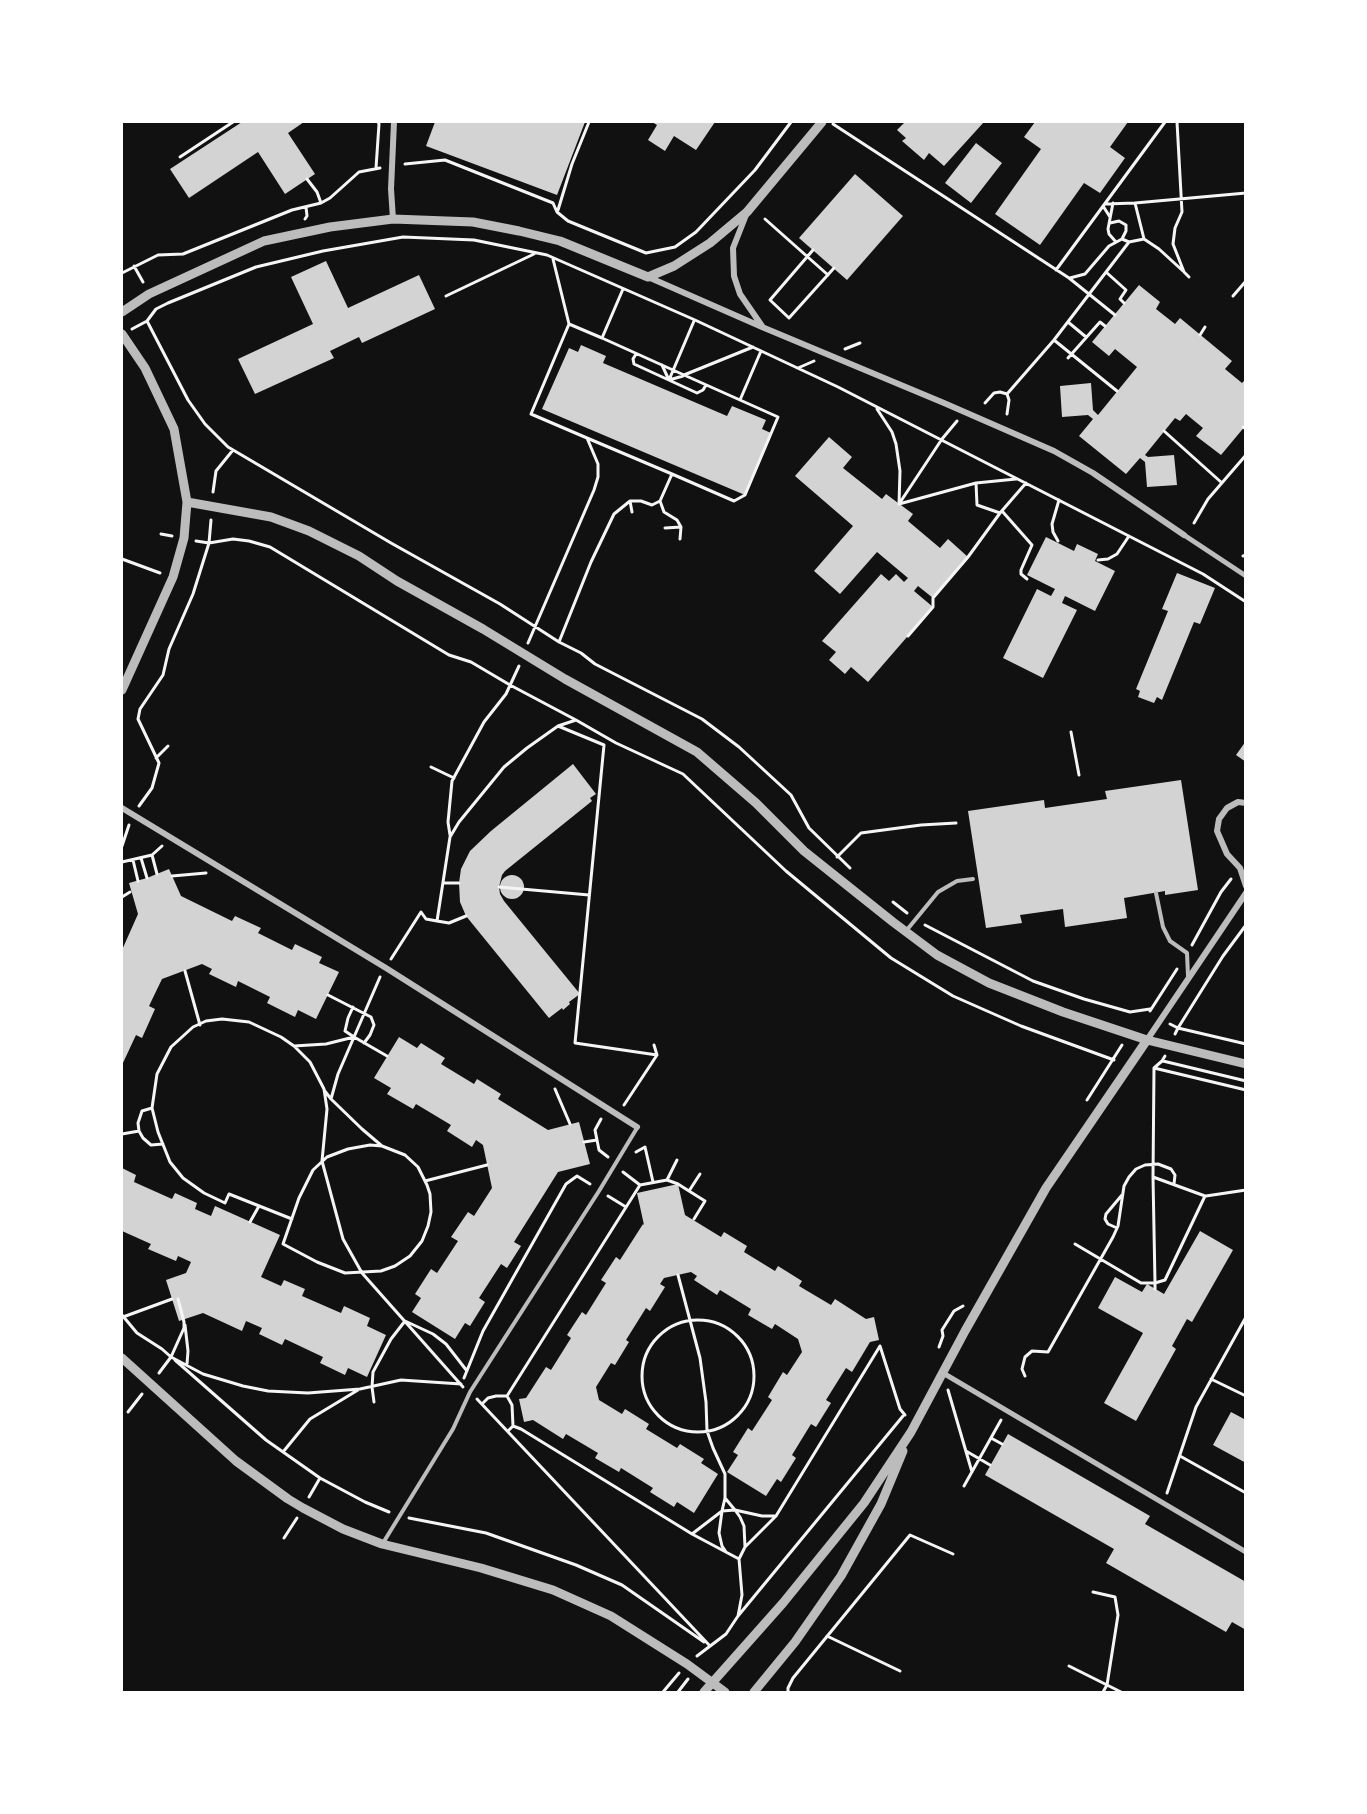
<!DOCTYPE html>
<style>
body{margin:0}
#map{position:relative;width:1367px;height:1814px;overflow:hidden;background:#111;font-family:Montserrat,sans-serif}
canvas{display:block}
.frame{position:absolute;inset:0;border:123px solid #fff;pointer-events:none}
</style>
<div id="map">
<canvas width="1367" height="1814"></canvas>
<div class="frame"></div>
</div>
<script>
const ctx = document.querySelector('canvas').getContext('2d');
ctx.lineJoin = 'round';
function fill(path, color) { ctx.fillStyle = color; ctx.fill(path, 'evenodd'); }
const shape = rows => new Path2D(rows.map(r => 'M' + r).join(''));
function trace(path, color, width, dash) { ctx.strokeStyle = color; ctx.lineWidth = width; ctx.lineCap = dash ? 'butt' : 'round'; ctx.setLineDash(dash || []); ctx.stroke(path); }
fill(shape([
 [242,122,304,122,288,133,315,174,285,194,258,152,189,198,170,169],
 [435,122,585,122,557,195,426,146],
 [652,122,715,122,696,150,674,136,665,151,648,140,657,125],
 [905,122,984,122,944,166,929,153,924,160,902,141,906,138,897,130],
 [1035,122,1128,122,1110,147,1125,158,1100,193,1084,183,1040,245,995,214,1041,149,1024,137],
 [976,143,1002,163,971,203,945,183],
 [855,174,903,216,847,280,799,238],
 [326,261,348,308,419,275,435,309,362,343,359,337,330,351,334,358,255,394,238,359,313,324,291,277],
 [1139,285,1160,302,1156,309,1175,324,1180,318,1232,361,1225,369,1242,383,1246,379,1246,425,1221,455,1196,436,1203,428,1186,414,1180,421,1175,418,1145,455,1148,457,1174,455,1177,485,1147,487,1145,462,1140,458,1126,474,1079,436,1093,419,1088,415,1062,417,1060,386,1091,383,1093,410,1098,415,1137,367,1115,349,1109,356,1092,342],
 [581,345,606,356,603,363,727,416,732,406,766,420,762,429,771,433,745,495,542,409,569,348,578,352],
 [829,437,852,457,843,468,882,499,886,494,913,514,908,521,940,548,948,539,968,557,933,598,918,586,914,591,933,607,868,682,851,667,845,674,829,660,836,652,822,641,881,574,889,581,896,574,904,582,908,578,877,552,840,594,814,571,853,526,795,476],
 [1046,537,1074,551,1077,544,1098,554,1095,561,1115,571,1095,611,1065,596,1062,603,1077,610,1043,678,1003,658,1037,589,1051,596,1055,589,1027,575],
 [1177,573,1215,588,1200,624,1194,622,1162,700,1157,697,1154,703,1138,697,1140,691,1136,689,1168,611,1162,609],
 [1246,741,1246,762,1236,755],
 [573,764,596,794,590,798,592,801,505,871,502,875,499,887,500,894,504,901,580,994,569,1002,570,1004,563,1010,562,1008,549,1018,466,916,460,902,459,883,461,869,470,851,491,831],
 [1181,780,1198,890,1165,895,1165,891,1124,898,1127,918,1065,927,1063,909,1020,915,1022,923,986,928,968,811,1044,800,1045,808,1107,799,1105,791],
 [169,869,181,896,232,921,235,916,261,928,258,933,292,950,295,944,322,957,319,963,339,972,316,1019,298,1010,295,1017,267,1003,270,997,238,981,236,987,209,974,212,969,202,964,162,979,149,1006,155,1009,142,1038,136,1035,122,1065,122,950,138,914,129,883,147,878],
 '500 887a12 12 0 1 1 24 0a12 12 0 1 1-24 0Z',
 [399,1037,417,1048,421,1043,445,1058,441,1064,474,1084,477,1079,501,1094,498,1099,548,1130,579,1122,590,1164,558,1172,514,1242,521,1246,507,1268,501,1264,479,1298,485,1302,470,1326,465,1323,455,1339,412,1312,421,1298,415,1294,431,1269,437,1273,458,1241,451,1237,468,1212,474,1216,492,1188,483,1145,476,1140,472,1147,447,1131,451,1125,416,1104,413,1109,387,1094,391,1088,374,1078],
 [122,1168,136,1175,134,1182,172,1199,175,1193,197,1203,195,1209,211,1216,215,1206,280,1235,261,1277,281,1286,284,1280,305,1289,302,1296,341,1313,344,1306,370,1318,367,1326,386,1335,367,1377,348,1368,345,1375,320,1363,323,1357,285,1339,282,1345,259,1334,262,1328,246,1321,242,1331,203,1313,179,1321,166,1280,186,1273,191,1262,178,1256,176,1261,148,1249,151,1244,122,1231],
 [678,1184,685,1215,721,1237,724,1232,747,1246,744,1252,775,1271,778,1266,802,1281,799,1286,831,1305,835,1299,866,1319,874,1317,879,1340,870,1342,852,1372,846,1368,826,1400,831,1403,816,1427,811,1424,792,1455,796,1458,781,1482,777,1479,766,1496,727,1472,738,1455,733,1452,748,1428,752,1431,772,1400,768,1397,783,1372,787,1375,802,1352,798,1339,775,1324,772,1329,748,1315,751,1309,720,1290,717,1295,694,1280,697,1276,691,1272,664,1278,660,1284,665,1287,650,1311,646,1308,626,1340,629,1342,615,1365,611,1363,596,1387,599,1400,622,1414,625,1409,649,1424,646,1429,677,1448,680,1444,704,1459,701,1463,718,1474,694,1513,677,1502,674,1507,650,1492,653,1488,621,1468,619,1472,595,1458,598,1453,566,1434,563,1439,533,1420,524,1422,519,1399,526,1398,546,1367,551,1370,571,1338,567,1335,582,1312,586,1315,606,1283,601,1280,616,1257,620,1260,643,1224,644,1225,637,1193],
 [1200,1231,1233,1250,1192,1322,1187,1319,1172,1346,1176,1349,1136,1421,1104,1403,1143,1333,1098,1308,1115,1277,1142,1292,1147,1284,1164,1294],
 [1231,1412,1246,1420,1246,1463,1213,1445],
 [1008,1434,1150,1516,1145,1524,1246,1582,1246,1630,1232,1622,1226,1632,1106,1563,1114,1549,985,1475]
]), '#d3d3d3');
trace(shape([
 [1177,122,1182,212,1175,228,1173,244,1184,272,1189,277],
 [833,124,1069,278,1115,315],
 [180,157,233,122],
 [405,164,445,160,553,203,557,212,568,221,646,253,675,247,696,232,755,170,791,122],
 [376,168,379,124,378,122],
 [307,179,317,192,321,203,330,198,359,172,380,168],
 [1113,203,1108,229,1109,234,1116,242],
 [1135,203,1144,239],
 [1105,204,1135,203,1246,193],
 [1103,206,1110,217],
 [558,210,572,164,589,122],
 [305,219,307,216,306,207],
 [765,219,828,275],
 [1110,223,1119,221,1126,225,1126,231,1122,239],
 [813,250,770,300,789,318,834,268],
 [553,259,569,324,602,338],
 [134,266,143,282],
 [1056,270,1165,122],
 [1106,272,1126,290,1120,299,1124,303],
 [122,273,158,255,183,254,292,210,321,203],
 [1070,278,1085,274,1109,246,1122,239,1129,242,1144,239,1159,249,1183,271],
 [623,289,602,338,684,375],
 [446,296,534,254],
 [1233,296,1246,281],
 [147,321,188,400,205,424,228,447,391,543,500,604,559,642,581,653,595,664,702,719,739,747,791,795,809,828,850,868],
 [1068,322,1086,337],
 [569,324,531,414,587,438],
 [132,329,147,321,156,309,168,303,256,267,323,251,403,237,474,240,547,255,695,320,838,387,1203,574,1246,602],
 [1200,335,1205,327],
 [1054,340,1117,391],
 [845,349,860,343],
 [636,354,633,359,634,364,697,393,703,390,706,385],
 [1068,358,1100,322,1105,326],
 [662,365,668,378],
 [798,368,814,361],
 [669,380,694,321],
 [669,380,683,376],
 [1007,394,1054,340,1129,242],
 [740,400,684,375,753,347],
 [985,403,994,393,1000,392,1007,394,1009,400,1007,414],
 [877,409,892,432,896,444,900,471,899,504,976,483,1016,479],
 [1243,427,1246,429],
 [1164,431,1222,483],
 [976,483,977,505,1000,513],
 [213,492,216,471,233,450],
 [630,501,632,512],
 [899,504,942,439,957,421],
 [1002,511,1032,545,1021,570,1021,574,1027,579],
 [1194,523,1208,499,1246,455],
 [665,528,681,527],
 [161,534,172,536],
 [680,539,681,527,677,520,664,512,660,501,672,474,734,501,745,495,778,417,740,400,761,351],
 [196,541,209,543,233,539,249,541,270,547,449,655,471,662,510,685,576,720],
 [1058,541,1053,532,1052,524,1059,500],
 [1243,556,1246,555],
 [122,559,160,573],
 [1098,560,1108,559,1117,554,1129,536],
 [908,636,933,607,933,598,968,557,1000,513,1026,483],
 [559,642,591,562,614,514,630,501,641,501,652,505,660,501],
 [528,643,594,490,598,477,598,464,587,438,672,474],
 [558,726,604,745,575,1043,657,1055],
 [1071,732,1079,775],
 [156,758,168,746],
 [431,767,454,778],
 [139,806,152,788,159,763,138,719,140,709,163,675,169,649,193,594,209,543,211,520],
 [450,835,448,822,452,781,484,722,506,694,519,666],
 [122,846,129,825],
 [152,855,157,874],
 [837,857,861,833,921,825,956,823],
 [141,858,147,878],
 [133,860,138,881],
 [122,862,152,855,162,846],
 [172,876,206,873],
 [443,883,459,883],
 [499,887,589,895],
 [122,897,130,892],
 [893,902,907,913],
 [437,921,449,923,466,916],
 [925,925,1033,981,1084,999,1130,1012,1150,1009],
 [1192,945,1221,892,1231,879],
 [391,959,421,912,426,919,437,921,450,837,459,822,504,767,527,748,558,726,576,720,616,743,683,774,786,871,891,958,953,996,1021,1026,1114,1060],
 [185,971,200,1025],
 [328,995,371,1017,374,1025,370,1035,364,1043],
 [353,1007,348,1018,345,1031,354,1037],
 [1150,1011,1177,969],
 [1170,1024,1178,1028,1246,1044],
 [1175,1034,1178,1028,1223,956,1246,925],
 [294,1046,326,1044,354,1037,387,1056],
 [1163,1061,1246,1081],
 [1154,1068,1246,1090],
 [555,1089,570,1124],
 [324,1090,331,1099,362,1129,382,1146,405,1155,418,1167,427,1185,430,1194,431,1212,428,1226,422,1241,410,1256,395,1266,381,1271,345,1273,317,1262,283,1244,299,1198,313,1170,327,1157,348,1149,370,1145,382,1146],
 [331,1099,338,1074,380,977],
 [1087,1100,1122,1045],
 [624,1105,657,1055,654,1045],
 [152,1108,142,1111,138,1123,139,1131,143,1138,151,1145,163,1144],
 [601,1119,595,1130,599,1150,608,1157],
 [122,1134,139,1131],
 [584,1142,597,1140],
 [636,1152,645,1147,653,1182],
 [623,1172,640,1185],
 [1153,1177,1205,1196,1165,1280,1155,1283,1155,1289],
 [667,1180,677,1160],
 [425,1181,487,1165],
 [608,1196,626,1207],
 [1206,1196,1246,1190],
 [292,1219,229,1194,225,1203,204,1193,183,1178,170,1162,158,1132,152,1108,157,1074,171,1047,193,1027,206,1021,222,1019,249,1022,281,1037,294,1046,310,1062,324,1089,327,1109,322,1161,343,1239,362,1273,463,1387],
 [694,1219,705,1201,689,1191,700,1174],
 [250,1222,259,1206],
 [1117,1228,1108,1224,1105,1219,1106,1214,1122,1195],
 [1075,1244,1141,1283,1155,1283,1153,1177,1154,1068,1162,1061,1165,1056],
 [122,1315,137,1333,162,1349,171,1357,203,1374,243,1386,268,1391,308,1393,360,1389,401,1380,461,1384],
 [123,1317,172,1299],
 '642 1376a56 56 0 1 1 112 0a56 56 0 1 1-112 0Z',
 [185,1325,188,1351,187,1364],
 [880,1346,900,1409,905,1415],
 [939,1347,943,1336,942,1330,954,1311,963,1306],
 [175,1360,266,1440,320,1478,365,1502,389,1512],
 [159,1373,171,1357,184,1328,184,1322,178,1299],
 [1025,1376,1022,1369,1025,1357,1032,1351,1048,1352,1113,1237,1118,1226,1124,1186,1129,1177,1136,1169,1145,1165,1158,1164,1171,1169,1175,1175,1174,1184],
 [464,1378,483,1331,566,1184,577,1176,590,1184],
 [1211,1379,1246,1396],
 [948,1390,972,1472],
 [507,1396,512,1405,513,1426],
 [477,1399,710,1646],
 [374,1402,372,1387,373,1372,391,1339,405,1321,433,1334,446,1344,467,1371],
 [482,1404,488,1398,496,1396,507,1396,640,1185,667,1180,678,1184,689,1191],
 [128,1412,142,1394],
 [508,1431,513,1426,521,1429,692,1534,722,1511,725,1498,725,1474,713,1448,707,1431,706,1402,700,1358,678,1275],
 [991,1438,1002,1444],
 [966,1451,990,1465],
 [283,1452,310,1419,358,1390],
 [1180,1456,1246,1493],
 [964,1486,1001,1420],
 [1167,1493,1196,1407,1246,1317],
 [309,1497,320,1478],
 [725,1498,735,1510,762,1516,776,1516],
 [409,1518,486,1533,576,1565,622,1585,704,1642],
 [692,1534,739,1559,745,1547,776,1516,880,1346],
 [284,1538,297,1518],
 [726,1552,722,1546,719,1533,722,1511,735,1510,740,1517,744,1526,745,1547],
 [1093,1592,1115,1597,1118,1615,1107,1685,1103,1692],
 [738,1616,903,1416],
 [827,1636,900,1671],
 [697,1656,726,1634,738,1616,742,1595,739,1559],
 [1069,1666,1121,1692],
 [663,1692,679,1673],
 [678,1692,688,1679],
 [788,1692,788,1688,793,1678,910,1535,953,1554]
]), '#f5f5f5', 3);
trace(shape([
 [1156,893,1163,927,1170,941,1187,953,1188,976],
 [906,931,938,892,957,881,973,879],
 [383,1543,453,1429,470,1392,599,1191,637,1128]
]), '#bcbcbc', 4);
trace(shape([
 [1184,535,1246,576],
 [943,1373,1246,1552]
]), '#bcbcbc', 5);
trace(shape([
 [746,215,733,248,734,276,740,294,762,326],
 [393,219,391,189,394,122],
 [648,277,762,327,944,403,1054,451,1093,473,1184,535],
 [1246,803,1238,802,1227,808,1219,819,1217,831,1227,854,1240,868,1246,886],
 [122,808,386,968,637,1127],
 [1147,1040,1246,893]
]), '#bcbcbc', 6);
trace(shape([
 [122,312,149,294,264,241,330,227,393,219,473,222,519,231,560,241,648,277,674,266,710,243,747,212,822,122],
 [122,334,145,368,174,429,187,502,184,538,173,577,122,690],
 [187,502,271,517,309,531,359,556,397,581,483,629,565,679,697,752,756,803,804,851,893,922,937,955,989,983,1063,1012,1147,1040,1246,1064],
 [122,1358,236,1461,288,1499,303,1508,343,1529,382,1544,481,1568,553,1590,611,1616,687,1664,725,1692],
 [704,1692,783,1603,864,1503,911,1432,965,1331,1046,1188,1147,1040],
 [754,1692,795,1642,841,1576,881,1504,903,1451]
]), '#bcbcbc', 9);
</script>
